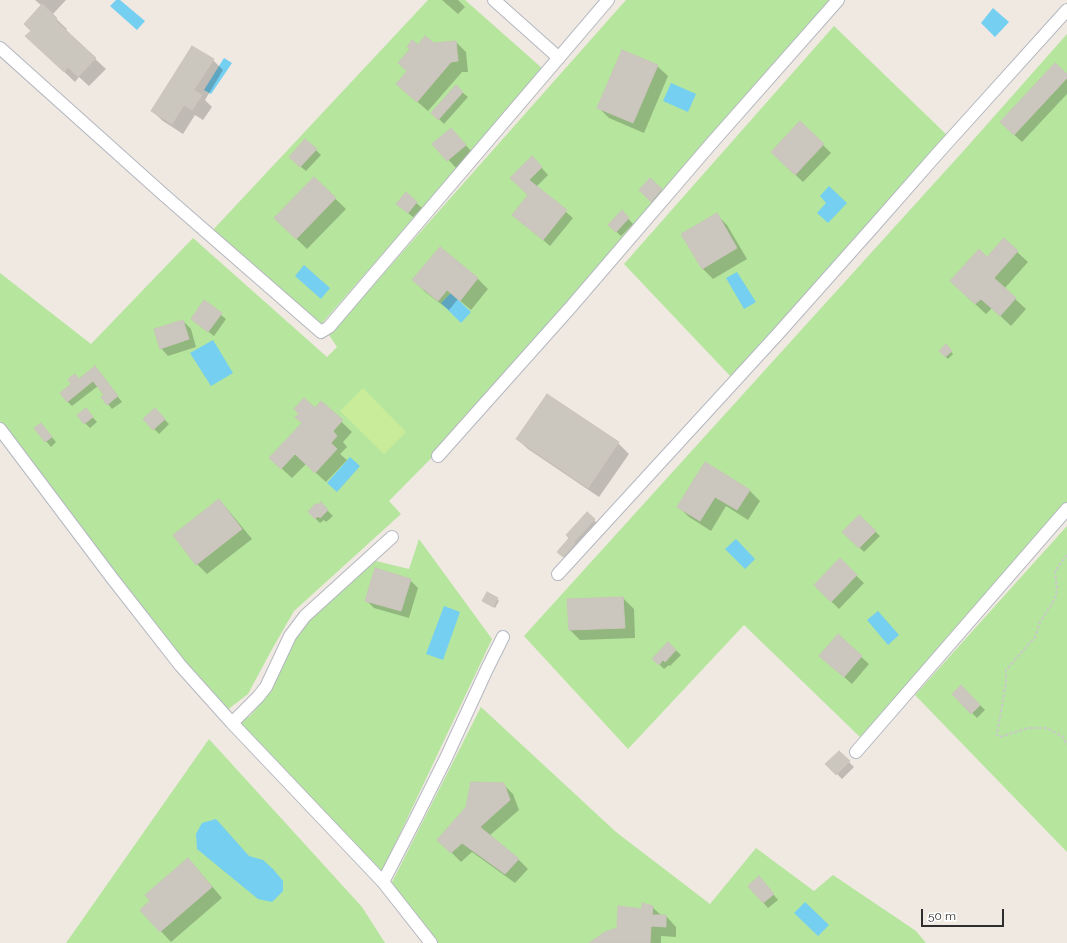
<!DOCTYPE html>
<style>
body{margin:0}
#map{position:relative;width:1067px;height:943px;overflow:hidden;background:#efe9e1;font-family:Raleway,sans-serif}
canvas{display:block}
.scale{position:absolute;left:921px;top:909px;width:83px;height:18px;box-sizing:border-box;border:2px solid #2e2e2e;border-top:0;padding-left:5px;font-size:12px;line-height:14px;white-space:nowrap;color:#2e2e2e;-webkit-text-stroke:3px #fff;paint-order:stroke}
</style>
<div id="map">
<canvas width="1067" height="943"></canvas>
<div class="scale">50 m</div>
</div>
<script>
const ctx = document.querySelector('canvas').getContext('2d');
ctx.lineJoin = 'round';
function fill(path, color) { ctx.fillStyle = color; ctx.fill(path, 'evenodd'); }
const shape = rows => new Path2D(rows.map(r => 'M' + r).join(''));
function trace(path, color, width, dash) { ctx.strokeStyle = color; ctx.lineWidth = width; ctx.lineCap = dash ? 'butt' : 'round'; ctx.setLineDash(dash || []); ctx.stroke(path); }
fill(shape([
 [428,0,465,0,543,69,318,328,211,232],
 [626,0,835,0,450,439,389,501,401,514,294,611,271,651,248,694,226,711,157,631,0,421,0,273,91,344,193,238,327,357,337,347,329,335],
 [834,26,950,138,733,379,624,264],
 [1067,34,1067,504,860,737,744,625,628,749,524,636,967,147],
 [1067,526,1067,852,915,695],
 [419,539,492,639,381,874,239,723,250,716,267,696,301,628,338,591,376,561,409,569],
 [481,707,616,832,710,904,756,848,814,891,833,875,916,931,926,943,433,943,390,886],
 [209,739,362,907,385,943,66,943]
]), '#b6e59e');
fill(shape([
 [363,388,406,432,384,454,340,411]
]), '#c9ec9a');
fill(shape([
 [116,0,120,0,145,21,137,30,110,6],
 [993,8,1009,22,995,37,981,23],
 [224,58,232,63,211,94,204,90],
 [671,83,696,94,688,112,663,101],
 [829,186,847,203,828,223,817,213,826,203,820,196],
 [304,265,330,288,321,299,295,276],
 [737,272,756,302,744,309,726,278],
 [451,293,471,312,461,323,441,303],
 [213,340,233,373,211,386,190,353],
 [350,457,360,466,337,492,327,483],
 [736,539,755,559,745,569,725,549],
 [444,606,460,612,443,660,426,654],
 [878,611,899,635,888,645,867,620],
 [216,819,249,856,263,860,273,869,283,881,283,891,272,902,258,899,197,849,196,834,202,823],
 [805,902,829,925,818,936,794,913]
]), '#75cff0');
fill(shape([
 [35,0,66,0,52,15,67,29,65,31,106,69,89,86,79,77,75,82,37,46,32,31,42,6],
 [442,0,458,0,465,7,458,14],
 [456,42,466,52,468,72,462,72,428,111,397,84,408,71,418,46],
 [213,60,223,70,205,100,212,107,203,120,195,115,183,134,163,121,152,111],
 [657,66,668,76,644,133,609,118,598,107],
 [1067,75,1067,94,1022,142,1009,130],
 [456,87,468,97,444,124,433,113],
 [800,122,831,153,803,182,772,152],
 [458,137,473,153,456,168,434,144],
 [316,150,321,155,306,171,295,162],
 [532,157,548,175,536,187,573,218,550,246,514,215,529,195,518,185],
 [314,178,346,209,307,249,275,218],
 [650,179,666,195,657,206,640,190],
 [406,194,422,208,413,217,403,209],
 [622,212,633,224,621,236,609,225],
 [716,214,727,225,747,259,713,279,703,269,683,234],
 [1004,240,1028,262,1004,289,1026,309,1011,326,992,308,986,314,961,291,987,258],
 [440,248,478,279,488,289,471,310,458,299,449,310,424,291,414,280],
 [205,302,226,319,214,336,192,319],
 [183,321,191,329,196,347,168,356,161,348],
 [946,346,953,354,948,359,940,351],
 [99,372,122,402,112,409,108,404,105,395,98,386,72,406,67,401,73,384,79,379],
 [547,395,618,443,629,454,599,497,528,449,517,439],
 [321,402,352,432,343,442,347,447,340,454,347,460,326,482,306,464,292,478,281,468,303,423,300,414,315,409],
 [86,410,97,422,90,428,85,423],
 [155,410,169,424,159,434,145,419],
 [41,424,56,442,51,447,35,428],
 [705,464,750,491,760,501,748,520,726,506,711,531,689,517,679,507],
 [218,500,229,511,252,539,207,574,197,564],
 [321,504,333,516,326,522,324,520,320,523,309,512],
 [859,516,880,536,864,552,844,532],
 [594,520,599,525,569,561,559,552],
 [840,560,864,583,839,609,815,585],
 [410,580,418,588,409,618,374,608,366,600],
 [623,598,634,609,635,638,580,640,570,630],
 [497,599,499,601,495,608,484,601],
 [838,636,869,664,852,684,828,663],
 [668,643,681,655,670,666,669,665,664,669,654,659],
 [961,686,985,710,977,718,953,694],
 [839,752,854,767,842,779,827,764],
 [503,784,513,794,519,810,489,836,518,859,528,869,515,883,472,852,461,862,439,840],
 [198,870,222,898,171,942,141,910],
 [764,883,778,900,768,908,749,886],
 [652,907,662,916,666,916,676,927,676,937,661,936,661,943,591,943,618,929,643,910]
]), '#0003');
const building = shape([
 [42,4,57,18,55,20,96,58,78,77,68,67,64,72,25,36,31,31,24,24,42,4],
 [425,36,434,43,456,41,458,61,451,62,417,102,396,84,407,71,398,63,410,49,407,47,412,40,418,45,425,36],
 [192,46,214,59,194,90,202,95,192,110,184,105,172,124,151,111,192,46],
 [622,50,658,65,633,123,597,108,622,50],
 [1055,63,1067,74,1067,78,1014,135,1000,122,1055,63],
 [456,85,463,92,438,120,431,113,456,85],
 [800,121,824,144,795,175,771,152,800,121],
 [451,128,466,145,447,161,432,144,451,128],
 [305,139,317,149,300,167,289,157,305,139],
 [532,156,542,167,529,180,567,210,543,240,512,215,528,195,510,178,532,156],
 [314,177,336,198,296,239,274,218,314,177],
 [650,178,662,189,651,202,639,190,650,178],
 [406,192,417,202,408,213,396,204,406,192],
 [622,210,629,218,616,232,608,225,622,210],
 [717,213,737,248,702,269,681,234,717,213],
 [1004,238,1018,251,994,278,1016,298,1000,316,981,299,975,304,950,281,979,249,987,257,1004,238],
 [440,247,478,278,460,301,447,290,438,301,412,280,440,247],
 [204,300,222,313,208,332,191,319,204,300],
 [183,320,189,339,160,349,154,329,183,320],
 [946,344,952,351,945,357,939,351,946,344],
 [95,366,118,396,107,405,101,397,104,395,93,381,67,402,60,393,71,384,68,379,75,374,79,379,95,366],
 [547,394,619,442,588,488,516,439,547,394],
 [304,398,315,408,321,401,343,420,333,431,337,436,331,443,337,449,315,473,295,454,281,469,269,458,302,423,295,417,299,414,294,409,304,398],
 [86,408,93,417,84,424,77,415,86,408],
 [155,408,165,419,153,430,143,419,155,408],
 [41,423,52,437,45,442,34,428,41,423],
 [705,462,750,490,737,510,715,497,700,521,677,507,705,462],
 [219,499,242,529,196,565,173,535,219,499],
 [321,502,328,510,320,518,318,516,315,519,308,512,316,503,318,505,321,502],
 [587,512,595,519,574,542,575,544,563,557,557,552,569,538,566,535,587,512],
 [859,515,876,531,859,548,842,532,859,515],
 [840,558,857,575,831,602,814,585,840,558],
 [375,568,411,579,401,611,365,601,375,568],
 [487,592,498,598,493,607,482,601,487,592],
 [623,597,625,628,569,630,567,599,623,597],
 [838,634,862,656,844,677,819,656,838,634],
 [668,642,676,650,665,662,663,660,659,665,652,659,668,642],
 [961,685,980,705,971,714,952,694,961,685],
 [839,751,850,761,836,775,825,764,839,751],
 [471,782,504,783,510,800,480,827,519,859,505,874,462,843,451,853,437,840,466,807,471,782],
 [188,858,212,887,160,932,140,910,150,901,145,895,188,858],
 [759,876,774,894,763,903,748,886,759,876],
 [642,903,653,906,652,915,666,915,666,927,651,926,650,943,589,943,605,932,617,928,618,906,642,909,642,903]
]);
fill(building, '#cbc7bf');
trace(building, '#cbc5ba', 1);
const minor = shape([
 [494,0,559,58],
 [0,48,164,195,321,332,329,327,608,0],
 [0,429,112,578,180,665,232,723,383,882,431,943],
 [438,456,570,308,710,145,838,0],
 [558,574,777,335,873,227,938,153,1067,10],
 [232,723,258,697,266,687,290,636,305,616,392,537],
 [856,752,1067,509],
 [383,882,415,820,446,758,487,669,503,637]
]);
trace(minor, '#b4b7c1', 14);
trace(shape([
 [1067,555,1055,571,1057,590,1055,599,1040,622,1035,637,1006,670,1006,682,997,735,1000,737,1028,728,1047,728,1062,736,1067,745]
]), '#c9c9c9', 2, [3, 2]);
trace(minor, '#fff', 12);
</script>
